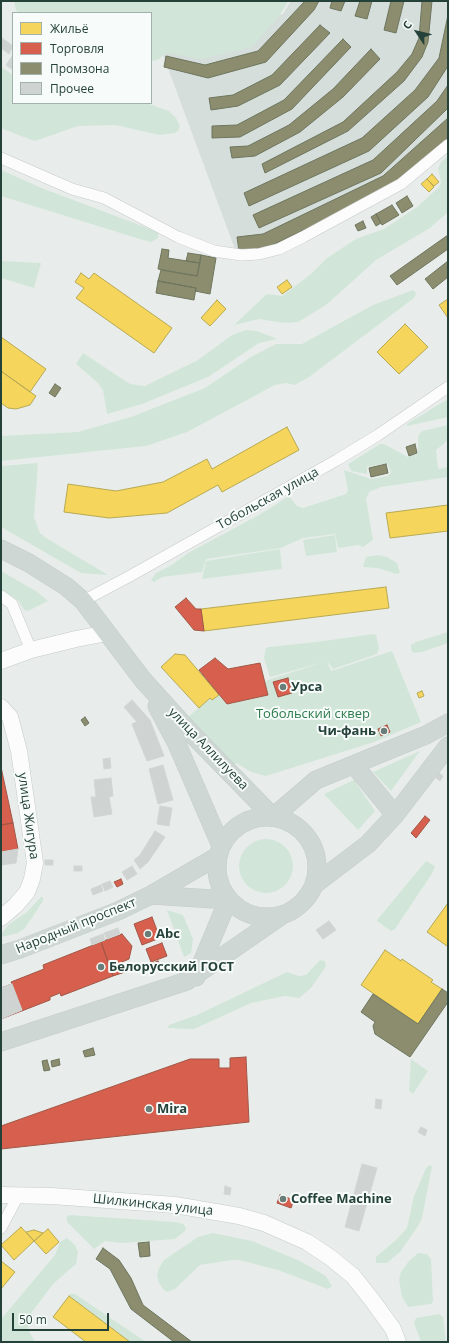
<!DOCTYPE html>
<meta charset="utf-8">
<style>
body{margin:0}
#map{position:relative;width:449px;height:1343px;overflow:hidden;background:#e8edeb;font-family:"Open Sans",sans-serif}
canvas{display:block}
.frame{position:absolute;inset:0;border:2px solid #24423a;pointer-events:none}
.legend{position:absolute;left:12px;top:12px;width:140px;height:92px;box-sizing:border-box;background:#f7fbf9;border:1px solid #a3b1ad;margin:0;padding:5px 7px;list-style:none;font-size:12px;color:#24423a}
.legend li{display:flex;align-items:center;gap:8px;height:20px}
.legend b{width:20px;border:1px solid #a3b1ad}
.north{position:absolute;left:397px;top:12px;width:40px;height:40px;-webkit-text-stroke:3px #f7fbf9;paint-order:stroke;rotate:305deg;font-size:11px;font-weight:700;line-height:16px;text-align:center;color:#24423a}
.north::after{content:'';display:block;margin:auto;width:14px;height:18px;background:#24423a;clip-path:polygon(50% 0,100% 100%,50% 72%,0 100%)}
.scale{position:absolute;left:12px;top:1313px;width:97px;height:18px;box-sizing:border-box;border:2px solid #24423a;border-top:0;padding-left:5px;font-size:12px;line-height:14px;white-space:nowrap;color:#24423a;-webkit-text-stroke:3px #f7fbf9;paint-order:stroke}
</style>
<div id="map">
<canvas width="449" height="1343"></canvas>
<div class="frame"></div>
<ul class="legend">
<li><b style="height:11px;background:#f6d55c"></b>Жильё</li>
<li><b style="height:11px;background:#d6604d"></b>Торговля</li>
<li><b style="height:11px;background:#8c8c6e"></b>Промзона</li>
<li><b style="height:11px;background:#cfd4d2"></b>Прочее</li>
</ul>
<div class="north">С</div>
<div class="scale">50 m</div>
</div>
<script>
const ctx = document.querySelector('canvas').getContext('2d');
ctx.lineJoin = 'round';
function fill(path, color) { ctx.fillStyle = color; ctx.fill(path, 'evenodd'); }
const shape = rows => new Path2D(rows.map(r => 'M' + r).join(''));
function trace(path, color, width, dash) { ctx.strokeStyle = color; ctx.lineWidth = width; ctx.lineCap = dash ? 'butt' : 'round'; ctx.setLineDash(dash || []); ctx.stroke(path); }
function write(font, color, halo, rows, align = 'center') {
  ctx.font = font + ' "Open Sans",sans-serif'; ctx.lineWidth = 4; ctx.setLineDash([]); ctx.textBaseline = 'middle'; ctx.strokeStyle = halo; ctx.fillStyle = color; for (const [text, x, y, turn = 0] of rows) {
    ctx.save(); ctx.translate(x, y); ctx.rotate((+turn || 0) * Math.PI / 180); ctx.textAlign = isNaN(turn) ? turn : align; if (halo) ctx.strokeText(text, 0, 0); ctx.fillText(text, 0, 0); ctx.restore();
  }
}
fill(shape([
 [291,1,448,1,448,149,272,249,236,252,162,52,283,14]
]), '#d6dedb');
fill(shape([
 [14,1,288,1,280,15,251,47,202,59,166,53,158,60,151,61,151,13,19,13,16,10],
 [1,67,13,75,13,103,146,103,169,111,176,118,180,126,178,131,175,133,159,135,116,125,78,126,35,141,18,135,1,128],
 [448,156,448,212,430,228,376,260,326,305,298,322,284,323,259,319,234,325,267,294,282,296,311,274,327,258,356,239,384,229,417,207,439,187,441,182,438,168,441,162],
 [1,170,44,189,150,229,158,233,158,238,151,242,143,240,1,196],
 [1,261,41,263,34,288,1,278],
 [413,290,416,293,414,298,309,377,295,385,286,383,275,385,187,432,146,446,1,461,1,436,78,432,131,417,205,388,251,357,276,344,302,344,373,305],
 [246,330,257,331,277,339,259,343,208,377,142,404,107,414,103,390,98,383,76,364,83,353,130,384,145,386,198,360,232,335],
 [448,399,448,417,407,426,407,424],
 [448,425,448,440,436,450,438,468,439,469,448,467,448,477,381,487,369,492,366,499,373,540,363,547,358,545,339,548,338,547,335,534,303,538,281,548,206,559,202,572,162,577,154,582,151,580,156,573,172,565,188,553,259,515,289,496,297,506,303,508,346,494,348,490,344,470,371,479,388,476,391,472,387,463,367,467,367,474,351,471,348,464,380,444,384,444,408,457,418,454,418,436,422,431],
 [38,463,34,517,40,533,46,538,108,575,81,573,1,527,1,466],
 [335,535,337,552,306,556,303,540],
 [280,549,282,569,202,579,206,561],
 [377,555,387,557,397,563,400,573,396,574,378,568,363,567,366,557],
 [1,571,36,591,48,601,28,611,24,610,19,601,1,591],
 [448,632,448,643,422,652,414,653,411,650,411,645,416,642],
 [374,634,376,635,379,648,377,654,333,669,327,661,331,671,392,651,421,722,374,742,266,776,251,772,236,763,235,765,188,717,210,698,212,700,219,695,227,704,268,695,265,681,324,662,270,677,264,658,266,648,269,647,316,642],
 [420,751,391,791,373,772],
 [354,780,375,811,358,830,324,794],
 '239 866a27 27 0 1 1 54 0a27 27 0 1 1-54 0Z',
 [426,861,435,866,433,872,395,929,391,931,377,921,378,919],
 [41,897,43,897,43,901,25,928,18,933,1,937,1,935,8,925,27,912],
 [167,910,183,915,193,939,191,953,184,957],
 [320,960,325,961,326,966,311,988,299,998,285,996,251,1003,194,1029,168,1028,169,1025,197,1015,287,972,299,976,306,975],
 [411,1059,428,1071,413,1094,409,1091],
 [430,1165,432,1167,422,1218,418,1226,400,1252,387,1263,376,1263,376,1257,396,1240,407,1228,414,1196,426,1168],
 [69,1215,176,1222,183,1224,186,1228,185,1231,175,1239,122,1243,105,1241,94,1249,68,1223,66,1218],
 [213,1233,252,1241,300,1261,326,1276,332,1286,328,1289,278,1270,239,1260,231,1260,200,1265,175,1289,167,1292,164,1290,159,1283,157,1275,159,1268,164,1260,198,1237],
 [67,1238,75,1245,78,1252,76,1264,53,1284,32,1312,28,1329,35,1342,1,1342,1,1319,55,1255,60,1242],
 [418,1253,427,1254,431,1259,433,1301,431,1304,408,1307,402,1297,399,1280,401,1272,409,1261],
 [70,1294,75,1294,146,1342,130,1342,69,1296],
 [439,1314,443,1317,446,1342,421,1342,414,1323,416,1318]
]), '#d1e6d8');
const homes = shape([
 [432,174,439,182,434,186,427,179,432,174],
 [427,179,434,187,429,192,421,184,427,179],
 [81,273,89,279,94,273,172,328,154,353,76,298,84,288,75,282,81,273],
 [287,280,292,287,282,294,277,287,287,280],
 [448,299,448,318,439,305,448,299],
 [217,300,226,309,210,326,201,318,217,300],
 [405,324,428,347,399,374,377,352,405,324],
 [1,337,46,369,30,392,1,371,1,337],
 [1,371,36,396,30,405,16,409,8,408,1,403,1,371],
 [287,427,299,450,222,492,218,485,167,513,109,518,64,512,68,484,116,491,163,482,207,459,212,469,287,427],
 [448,505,448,531,390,538,386,513,448,505],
 [386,587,389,608,204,631,201,609,386,587],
 [175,654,185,655,219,695,212,700,210,698,199,708,161,667,175,654],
 [422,691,424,696,419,698,417,693,422,691],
 [448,903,448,944,447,946,427,932,448,903],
 [385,950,401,961,402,959,433,980,431,982,442,989,418,1024,361,985,385,950],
 [21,1227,34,1241,14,1260,1,1245,21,1227],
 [48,1229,59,1242,46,1254,34,1241,48,1229],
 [34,1230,43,1233,34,1241,26,1232,34,1230],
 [1,1261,15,1272,1,1289,1,1261],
 [69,1296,130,1342,86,1342,53,1317,69,1296]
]);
fill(homes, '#f6d55c');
trace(homes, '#b7a952', 1);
const shops = shape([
 [186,598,196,609,201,609,204,631,194,630,175,607,186,598],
 [215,658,228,669,260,663,268,695,227,704,199,670,215,658],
 [288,678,292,693,278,697,273,682,288,678],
 [387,725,390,732,381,736,378,729,387,725],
 [1,767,13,823,1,825,1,767],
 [425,816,430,820,416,838,411,833,425,816],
 [13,823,18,849,1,852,1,825,13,823],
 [121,879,123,884,117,887,114,882,121,879],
 [152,917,160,938,142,945,134,924,152,917],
 [122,934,132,946,129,959,122,962,125,972,113,976,101,942,122,934],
 [101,942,113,976,61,996,60,993,50,997,50,1000,1,1019,1,988,12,984,11,982,44,969,43,965,101,942],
 [162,943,167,956,151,962,146,949,162,943],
 [158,961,160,966,155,968,153,963,158,961],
 [246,1057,249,1122,1,1149,1,1126,190,1059,219,1059,219,1068,230,1068,230,1058,246,1057],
 [280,1195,294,1200,291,1208,277,1203,280,1195]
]);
fill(shops, '#d6604d');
trace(shops, '#a15747', 1);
const industry = shape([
 [305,1,319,1,314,10,266,62,208,78,164,67,166,56,205,65,258,51,305,1],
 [332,1,345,1,341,11,330,8,332,1],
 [360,1,372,1,367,19,355,16,360,1],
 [391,1,404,1,396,33,384,30,391,1],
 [422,1,432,1,428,42,422,57,404,81,348,131,265,173,262,164,343,122,397,72,412,54,419,38,422,1],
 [448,15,448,66,428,97,369,151,249,206,244,193,362,138,415,90,439,58,448,15],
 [320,25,330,33,280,85,238,106,211,110,209,98,233,95,272,75,320,25],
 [343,39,351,47,292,109,240,137,212,138,212,126,237,125,284,100,343,39],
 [371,49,380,59,343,97,300,132,255,156,232,158,230,147,248,146,289,125,333,89,371,49],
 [448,85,448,108,381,173,259,228,253,215,373,160,437,101,448,85],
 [448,118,448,138,390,189,268,247,239,251,237,237,263,234,383,176,448,118],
 [407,196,413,206,402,213,396,203,407,196],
 [392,205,399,215,382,225,376,214,392,205],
 [376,214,381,223,376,226,371,217,376,214],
 [363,221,366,228,358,231,355,225,363,221],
 [448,235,448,249,397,285,390,276,448,235],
 [162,249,169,250,168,258,200,263,197,276,158,269,162,249],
 [188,253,201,255,200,263,186,261,188,253],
 [201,255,216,258,210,294,195,291,196,288,158,281,161,270,197,276,201,255],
 [448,261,448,277,433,289,425,279,448,261],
 [158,281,196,288,194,300,156,293,158,281],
 [55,384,61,388,55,397,49,393,55,384],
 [415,444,417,453,409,456,406,447,415,444],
 [386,464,388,473,371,477,369,468,386,464],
 [85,717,89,723,85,726,81,720,85,717],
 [442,989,448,993,448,1002,410,1057,375,1034,373,1026,375,1022,361,1012,373,994,418,1024,442,989],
 [93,1048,95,1055,85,1057,83,1051,93,1048],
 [59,1059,60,1065,52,1067,51,1061,59,1059],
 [47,1060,50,1070,44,1071,42,1061,47,1060],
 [149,1242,150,1256,140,1257,138,1243,149,1242],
 [103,1248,119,1260,131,1278,143,1305,192,1342,174,1342,131,1309,110,1269,96,1259,103,1248]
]);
fill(industry, '#8c8c6e');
trace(industry, '#6d765e', 1);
const building = shape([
 [2,38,13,46,9,54,1,48,2,38],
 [13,55,13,70,6,65,13,55],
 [132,700,150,720,164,756,147,761,132,724,137,722,124,707,132,700],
 [110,758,111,768,104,769,103,759,110,758],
 [163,765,173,800,158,804,149,769,163,765],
 [439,773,443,776,440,781,436,778,439,773],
 [111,778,113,796,109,797,112,814,94,817,91,797,96,797,94,780,111,778],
 [160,806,172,808,169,826,157,824,160,806],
 [155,831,165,837,148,862,140,869,134,860,140,855,155,831],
 [18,849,16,863,1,865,1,852,18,849],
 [45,860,53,860,53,865,45,865,45,860],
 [74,866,82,866,82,871,74,871,74,866],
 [132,866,137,874,127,880,122,872,132,866],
 [110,881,113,887,105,891,102,884,110,881],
 [101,885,103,891,93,895,91,889,101,885],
 [329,921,336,930,323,939,316,930,329,921],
 [118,928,120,934,107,939,104,933,118,928],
 [103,934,105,940,92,945,90,939,103,934],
 [12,984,22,1010,1,1019,1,988,12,984],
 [376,1099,382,1100,381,1109,375,1108,376,1099],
 [421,1127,427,1130,425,1136,418,1132,421,1127],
 [362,1164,377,1168,359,1231,345,1227,362,1164],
 [225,1186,231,1188,230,1195,224,1194,225,1186]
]);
fill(building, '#cfd4d2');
trace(building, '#d1d6d4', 1);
const street = shape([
 [1,158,72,189,104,198,178,237,214,251,241,255,259,254,279,249,303,237,401,184,448,145],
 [1,596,12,604,31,650],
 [83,601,130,576,337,460,378,435,448,387],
 [1,1228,18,1196]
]);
const secondary = shape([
 [1,661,31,650,76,639,107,633],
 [1,707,10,717,19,751,35,863,32,879,27,892,16,905,1,918],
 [1,1195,52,1196,175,1205,239,1216,264,1223,307,1242,331,1258,353,1276,372,1300,393,1329,398,1342]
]);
const primary = shape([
 [1,549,29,563,67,587,83,601,143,680,191,733,273,817],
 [157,706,177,744,221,846],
 [354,765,395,815],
 '217 867a50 50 0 1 1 100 0a50 50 0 1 1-100 0Z',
 [273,817,316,780,426,735,448,723],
 [314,885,368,844,395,815,448,746],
 [151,895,228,900],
 [1,955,20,949,118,911,151,895,218,856],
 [196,977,228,900],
 [1,1042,187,981,281,916]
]);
trace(street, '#c5cac8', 12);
trace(secondary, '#c3cbc8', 17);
trace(primary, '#c3ccc9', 19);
trace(street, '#fcfcfc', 11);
trace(secondary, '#fcfcfc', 16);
trace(primary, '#cfd7d5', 18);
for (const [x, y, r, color] of [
 [283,687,4,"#697e78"],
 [384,731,4,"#697e78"],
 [148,934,4,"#697e78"],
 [101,967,4,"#697e78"],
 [149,1109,4,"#697e78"],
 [283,1199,4,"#697e78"]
]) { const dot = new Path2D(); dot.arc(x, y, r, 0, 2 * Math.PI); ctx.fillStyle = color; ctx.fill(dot); trace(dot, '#f7fbf9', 1.5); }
write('13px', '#24423a', '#f7fbf9', [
 ["Тобольская улица",268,499,-29],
 ["улица Аллилуева",208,749,46],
 ["улица Жигура",28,816,82],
 ["Народный проспект",76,926,-22],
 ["Шилкинская улица",153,1205,6]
]);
write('bold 13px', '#24423a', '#f7fbf9', [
 ["Урса",291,687],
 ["Чи-фань",376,731,"right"],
 ["Abc",156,934],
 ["Белорусский ГОСТ",109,967],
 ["Mira",157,1109],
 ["Coffee Machine",291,1199]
], 'left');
write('13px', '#2d7a4b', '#f7fbf9', [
 ["Тобольский сквер",313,714]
]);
</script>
